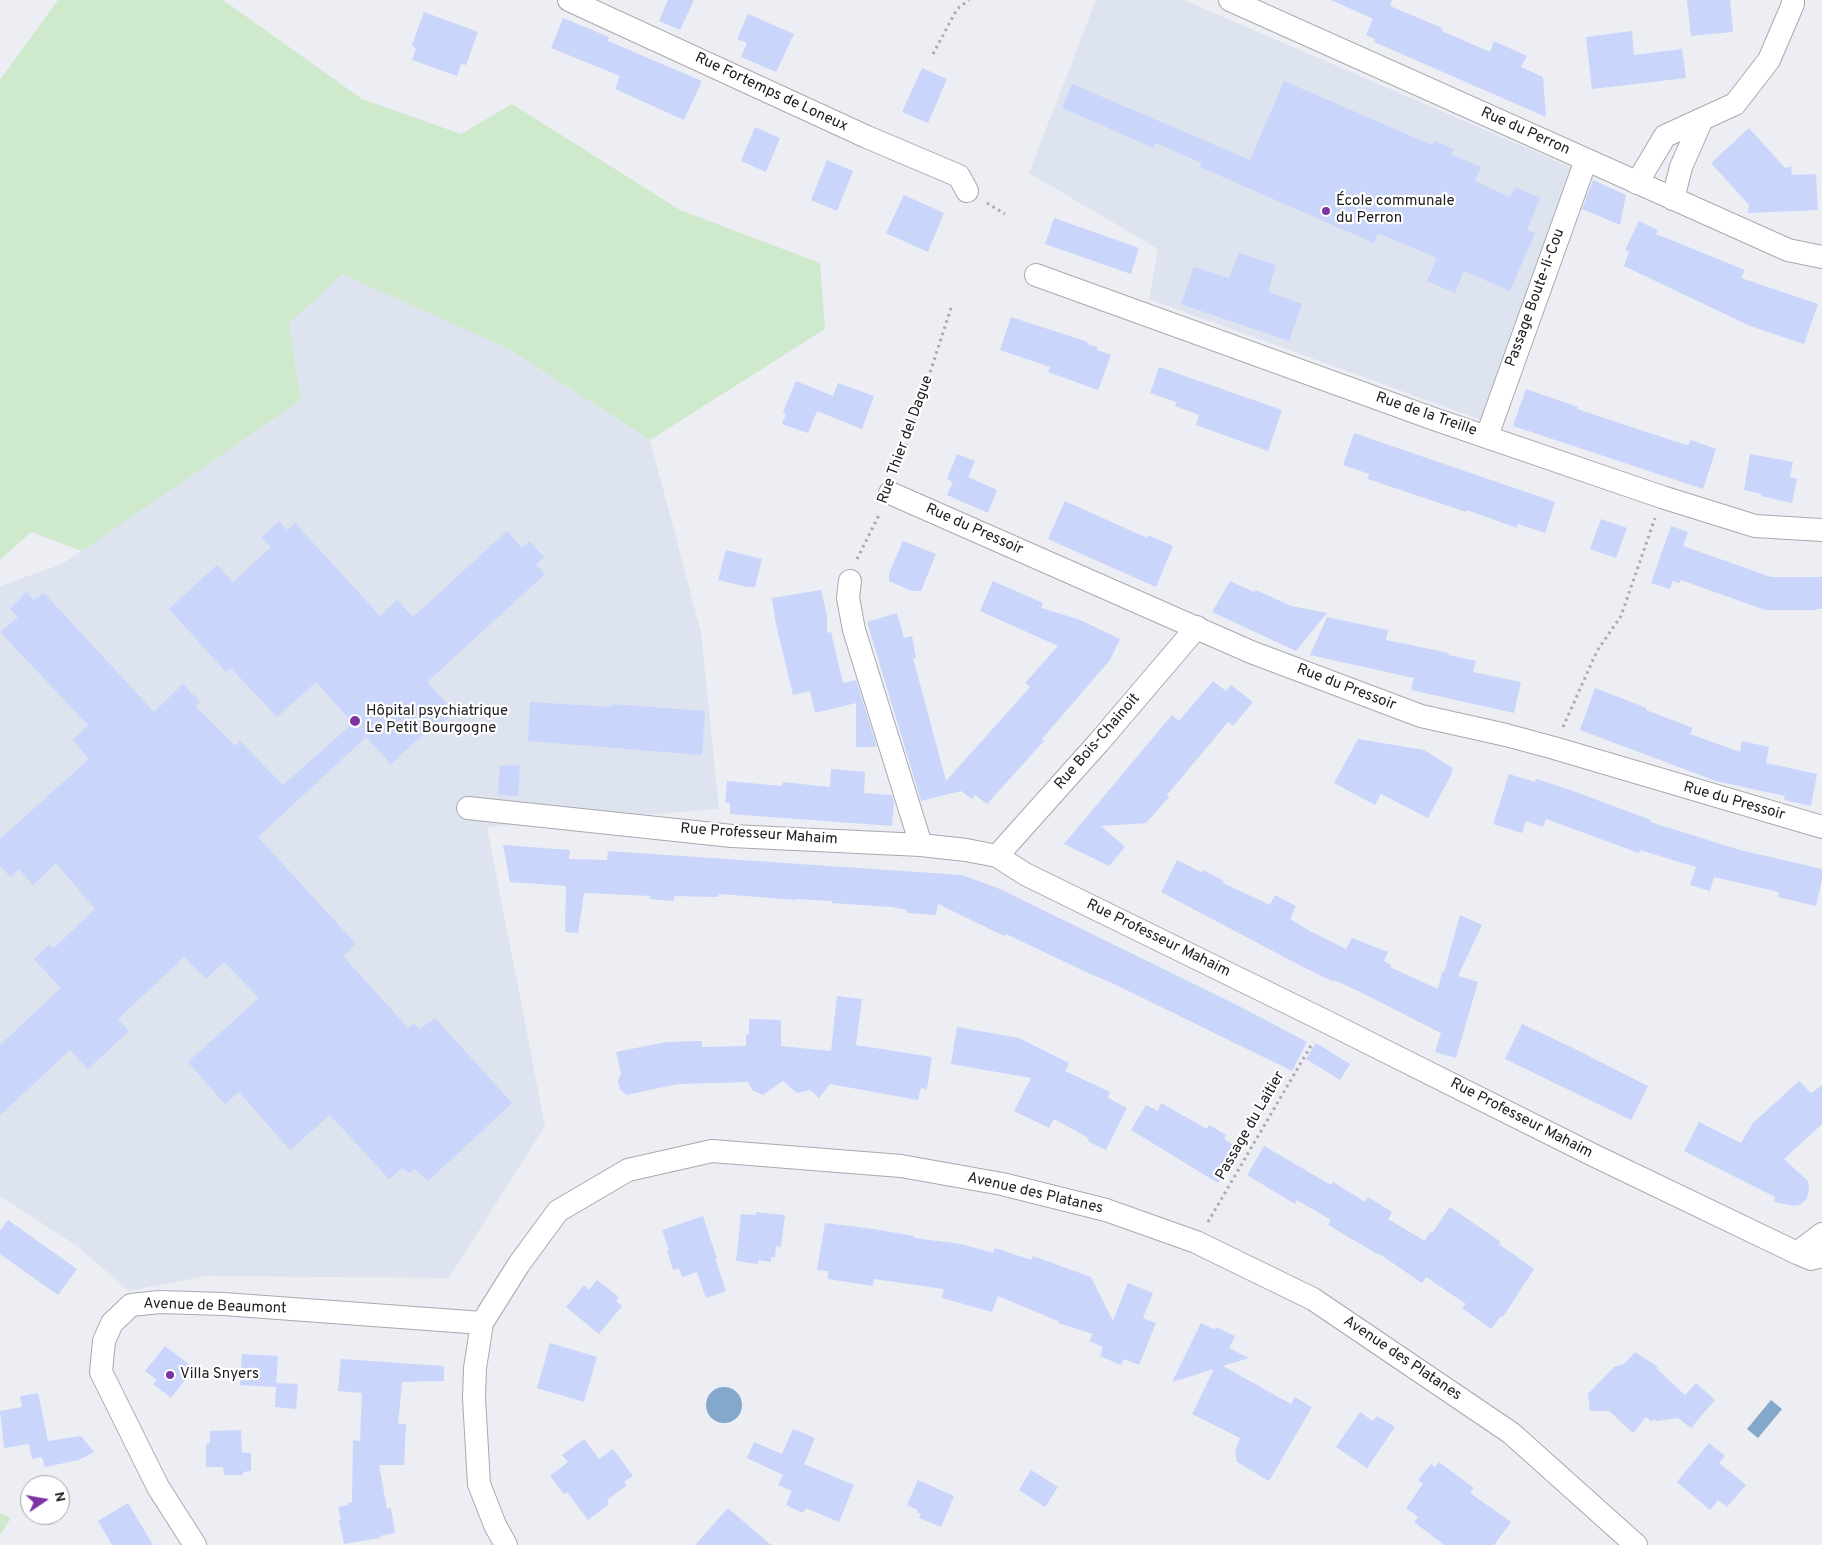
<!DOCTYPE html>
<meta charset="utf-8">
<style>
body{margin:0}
#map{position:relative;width:1822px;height:1545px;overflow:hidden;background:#eceef4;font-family:Overpass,sans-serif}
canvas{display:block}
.north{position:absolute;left:20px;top:1475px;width:50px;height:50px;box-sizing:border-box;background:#fff;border:1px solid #a6a6a7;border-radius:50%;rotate:78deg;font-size:14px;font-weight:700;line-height:20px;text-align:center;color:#202023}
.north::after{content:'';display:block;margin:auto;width:18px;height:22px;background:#7e33a5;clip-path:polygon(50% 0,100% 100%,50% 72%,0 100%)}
</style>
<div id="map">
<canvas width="1822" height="1545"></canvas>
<div class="north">N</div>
</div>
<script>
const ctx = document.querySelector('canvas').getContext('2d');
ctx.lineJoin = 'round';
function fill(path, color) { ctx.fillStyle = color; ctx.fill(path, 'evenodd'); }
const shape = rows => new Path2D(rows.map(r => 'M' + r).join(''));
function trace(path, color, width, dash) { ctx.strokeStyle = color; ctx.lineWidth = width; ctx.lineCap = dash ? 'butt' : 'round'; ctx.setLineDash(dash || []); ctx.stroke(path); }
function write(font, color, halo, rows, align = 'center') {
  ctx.font = font + ' Overpass,sans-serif'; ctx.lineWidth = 4.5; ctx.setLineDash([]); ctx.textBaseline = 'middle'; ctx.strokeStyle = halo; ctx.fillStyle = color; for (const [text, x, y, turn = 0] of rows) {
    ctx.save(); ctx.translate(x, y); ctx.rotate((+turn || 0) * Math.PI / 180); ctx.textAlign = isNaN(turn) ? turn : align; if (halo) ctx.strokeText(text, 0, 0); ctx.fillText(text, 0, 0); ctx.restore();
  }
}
fill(shape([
 [1096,0,1184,0,1573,168,1484,421,1149,299,1158,249,1029,173],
 [342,274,509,349,650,440,701,632,719,809,487,827,545,1126,449,1278,206,1276,129,1291,77,1246,0,1196,0,586,62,564,301,400,289,324]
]), '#dee3f0');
fill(shape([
 [58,0,223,0,362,99,461,134,512,104,680,210,820,263,825,329,650,440,509,349,342,274,289,324,301,400,82,551,31,532,0,560,0,80],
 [0,1513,11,1518,0,1535]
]), '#cee9cb');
fill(shape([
 '706 1405a18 18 0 1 1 36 0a18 18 0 1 1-36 0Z',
 [1771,1400,1782,1409,1758,1438,1747,1429]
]), '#83a8cc');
fill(shape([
 [668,0,694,0,680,30,659,21],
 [1331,0,1392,0,1390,6,1442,28,1442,31,1490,52,1494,41,1527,56,1521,67,1543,77,1546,117,1374,42,1375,39,1366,35,1373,19],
 [1687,0,1730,0,1733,32,1691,36],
 [424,12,478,32,466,65,461,64,457,76,412,60,416,49,412,45],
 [748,14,794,34,776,72,741,57,747,43,737,39],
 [563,18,609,37,608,41,702,81,684,120,615,89,620,76,551,48],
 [1632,31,1634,55,1682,49,1686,78,1592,89,1586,37],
 [922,68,947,79,928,123,902,112],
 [1284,81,1432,145,1435,141,1454,149,1451,154,1481,167,1475,181,1510,197,1515,187,1540,198,1527,230,1535,233,1510,291,1464,271,1455,293,1427,281,1437,258,1378,233,1374,243,1200,167,1202,163,1156,143,1154,148,1062,108,1072,84,1250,160],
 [755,127,780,138,766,172,741,161],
 [1749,128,1785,168,1791,166,1792,175,1816,174,1818,210,1748,213,1749,205,1711,163],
 [827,160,853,171,837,211,811,200],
 [1593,180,1626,195,1620,225,1582,209],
 [904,195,944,213,928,252,886,233],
 [1054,218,1139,248,1131,274,1045,244],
 [1639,221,1658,230,1656,234,1745,270,1741,278,1818,304,1804,344,1750,326,1624,266,1629,252,1625,250],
 [1239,253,1276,265,1268,292,1302,304,1289,341,1181,304,1194,267,1229,278],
 [1011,317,1088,342,1087,344,1097,347,1097,350,1111,355,1098,390,1048,372,1050,367,1000,350],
 [1159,367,1282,410,1268,451,1196,425,1199,415,1175,406,1176,402,1150,393],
 [796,381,833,396,838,383,874,396,862,429,817,411,808,433,782,424,786,414,783,412],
 [1526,389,1578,407,1577,409,1677,442,1688,445,1691,440,1716,449,1703,489,1513,426],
 [1354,433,1555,502,1545,533,1518,524,1517,528,1467,510,1466,512,1368,479,1369,474,1343,465],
 [957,454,975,461,968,477,997,490,988,513,947,495,953,482,947,479],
 [1750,454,1793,462,1790,477,1797,479,1792,503,1761,496,1761,494,1744,490],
 [1065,501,1147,538,1148,535,1173,546,1156,587,1048,539],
 [1601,519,1627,528,1616,558,1590,549],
 [279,521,287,530,295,523,380,616,397,600,413,617,507,531,522,548,529,541,544,557,536,565,545,574,427,682,455,712,437,728,434,724,391,764,366,737,258,837,356,944,343,956,408,1028,414,1024,420,1029,435,1018,512,1103,428,1181,415,1169,409,1173,402,1168,389,1179,330,1115,290,1150,239,1092,225,1104,188,1062,259,998,224,962,206,979,184,957,118,1019,129,1031,88,1069,70,1050,0,1115,0,1045,61,988,34,959,49,945,53,949,95,909,56,863,33,885,19,869,10,877,0,865,0,839,89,759,73,740,88,725,0,632,18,617,10,609,27,592,33,600,44,593,154,712,183,684,200,702,195,706,235,746,240,741,283,785,353,723,316,682,277,717,231,668,226,672,169,609,217,565,233,582,271,547,262,537],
 [1671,526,1688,532,1683,546,1771,577,1822,577,1822,609,1816,609,1816,610,1765,610,1681,580,1679,583,1672,581,1670,589,1651,583],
 [903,541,936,554,921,591,912,591,889,581,889,573],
 [726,550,762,559,755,587,747,587,718,580],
 [993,581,1043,603,1041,608,1078,619,1120,639,1110,660,1042,739,1044,741,987,804,975,795,972,799,961,791,921,801,867,622,897,613,904,638,912,636,916,658,913,658,946,781,1030,687,1025,683,1058,646,980,611],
 [1230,581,1254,592,1256,590,1291,606,1327,613,1296,651,1212,612],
 [821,590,827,615,827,633,831,632,843,683,856,680,877,747,856,747,856,703,815,713,810,691,793,695,776,624,772,598],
 [1327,617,1388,630,1386,640,1449,653,1448,655,1476,661,1473,672,1521,682,1514,713,1411,690,1414,678,1310,655],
 [1213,681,1226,691,1231,685,1253,702,1233,726,1228,722,1167,795,1169,797,1146,823,1101,826,1125,847,1109,866,1064,844,1172,715,1179,721],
 [1595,688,1647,708,1646,710,1693,728,1690,734,1740,752,1742,741,1769,747,1766,763,1817,774,1811,806,1784,800,1785,796,1716,781,1580,730],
 [530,702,611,707,612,704,705,711,702,755,528,741],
 [1358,739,1424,750,1453,768,1450,777,1428,818,1381,794,1375,805,1334,783],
 [500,765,520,766,518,796,498,795],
 [831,769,865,772,864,793,892,795,894,802,892,826,730,814,730,803,725,803,727,781,782,786,783,782,830,787],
 [1509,774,1535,782,1536,779,1573,791,1651,820,1650,822,1740,850,1822,869,1822,879,1816,906,1778,897,1779,892,1714,877,1710,891,1690,885,1696,867,1640,850,1639,853,1546,819,1543,827,1526,821,1522,833,1493,824],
 [503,845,570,850,569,859,607,860,608,851,962,875,1000,889,1237,1005,1307,1042,1292,1071,1114,984,1086,972,1006,934,1004,936,938,904,936,915,907,913,907,910,892,907,832,903,832,901,797,899,797,900,719,894,718,897,674,896,674,901,650,899,650,896,584,893,578,933,565,932,566,886,510,882],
 [1177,860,1201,872,1203,870,1224,881,1223,883,1270,905,1275,895,1296,906,1290,919,1310,931,1346,949,1352,938,1388,952,1384,961,1391,965,1390,967,1438,989,1442,972,1444,972,1460,915,1482,925,1458,976,1478,982,1456,1058,1435,1052,1441,1033,1358,991,1334,980,1332,981,1305,968,1161,892],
 [837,996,862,999,856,1045,932,1057,927,1089,921,1088,918,1100,830,1084,819,1098,810,1090,797,1093,783,1081,763,1095,752,1090,748,1082,678,1084,626,1095,620,1089,618,1080,621,1074,616,1052,666,1042,702,1041,702,1047,746,1046,746,1034,749,1035,749,1019,781,1020,781,1046,831,1051],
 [1522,1024,1571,1047,1648,1086,1631,1120,1505,1059],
 [957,1027,1019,1038,1069,1063,1065,1071,1110,1092,1108,1098,1127,1108,1106,1150,1089,1142,1087,1137,1054,1119,1049,1128,1014,1111,1031,1078,951,1064],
 [1316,1043,1350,1064,1340,1080,1306,1059],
 [1799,1081,1811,1093,1822,1085,1822,1124,1784,1159,1808,1181,1809,1190,1807,1198,1800,1205,1794,1206,1774,1202,1775,1197,1684,1151,1699,1122,1741,1143,1753,1123],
 [1161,1103,1207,1129,1209,1125,1226,1135,1224,1139,1238,1148,1218,1183,1131,1130,1146,1105,1158,1111],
 [1264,1146,1331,1185,1333,1182,1365,1202,1368,1197,1392,1212,1388,1219,1425,1241,1430,1232,1432,1233,1450,1207,1501,1242,1499,1244,1534,1269,1503,1317,1501,1316,1491,1329,1462,1308,1466,1304,1426,1277,1422,1283,1378,1253,1377,1254,1328,1225,1331,1220,1297,1200,1295,1204,1247,1175],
 [756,1212,785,1215,781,1247,776,1246,775,1257,771,1257,771,1262,758,1260,758,1264,736,1261,741,1214,756,1215],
 [703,1216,717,1259,715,1258,726,1291,706,1298,697,1272,682,1277,679,1268,673,1270,667,1251,669,1250,662,1230],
 [8,1220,77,1269,58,1295,0,1254,0,1231],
 [825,1223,873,1229,914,1236,914,1238,961,1244,993,1253,995,1248,1031,1260,1033,1256,1091,1277,1113,1321,1128,1283,1153,1293,1143,1318,1156,1323,1139,1365,1124,1359,1121,1365,1100,1356,1103,1347,1089,1341,1093,1334,1058,1323,1058,1321,998,1296,992,1312,942,1298,944,1289,874,1279,873,1286,828,1279,828,1271,817,1270],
 [597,1280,619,1297,616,1301,622,1306,599,1334,566,1307,584,1285,589,1290],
 [1201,1323,1215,1330,1216,1327,1235,1336,1229,1348,1249,1358,1223,1366,1291,1404,1295,1397,1312,1407,1269,1481,1237,1462,1235,1451,1240,1438,1192,1414,1214,1369,1172,1382],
 [550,1343,597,1357,584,1402,537,1388],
 [165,1346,194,1368,171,1398,153,1384,157,1380,145,1371],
 [1635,1352,1658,1367,1656,1368,1685,1395,1696,1383,1715,1400,1691,1428,1678,1418,1656,1421,1654,1419,1652,1422,1646,1417,1633,1433,1609,1411,1590,1411,1588,1394,1614,1367,1624,1364],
 [242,1354,278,1356,276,1387,240,1385],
 [341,1359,444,1366,444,1381,402,1382,398,1424,406,1424,404,1465,379,1465,387,1509,391,1508,395,1533,380,1536,380,1538,344,1544,339,1520,341,1520,338,1507,348,1505,348,1503,352,1502,353,1440,360,1441,362,1393,338,1391],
 [276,1383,298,1384,296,1409,275,1407],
 [38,1393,48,1441,81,1436,94,1452,79,1460,45,1467,42,1457,32,1459,29,1444,4,1448,0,1411,22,1407,20,1396],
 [1360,1412,1373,1421,1377,1416,1395,1427,1367,1468,1336,1447],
 [793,1429,815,1438,804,1464,854,1485,839,1522,806,1508,803,1513,786,1505,792,1491,778,1485,783,1475,747,1458,754,1442,782,1454],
 [241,1430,242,1453,251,1453,251,1471,243,1472,243,1475,224,1475,223,1467,206,1467,206,1444,210,1443,210,1431],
 [584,1439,599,1459,613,1449,633,1476,624,1482,627,1485,607,1500,609,1504,588,1520,567,1492,564,1494,550,1476,568,1462,562,1455],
 [1709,1443,1725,1456,1719,1463,1746,1485,1727,1507,1718,1500,1710,1510,1677,1482],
 [1439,1462,1474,1488,1470,1493,1511,1522,1494,1545,1444,1545,1414,1522,1418,1517,1406,1508,1423,1484,1418,1480,1431,1464,1435,1467],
 [1031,1470,1058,1487,1045,1507,1019,1490],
 [918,1480,954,1496,941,1527,919,1518,921,1514,917,1512,918,1510,907,1505],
 [128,1503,153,1545,112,1545,98,1521],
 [728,1508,771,1545,695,1545]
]), '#c9d5fa');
const minor = shape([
 [569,0,867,137,959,176,967,191],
 [1230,0,1788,250,1822,257],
 [1637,183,1665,136,1735,104,1769,60,1793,4,1793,0],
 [1673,199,1681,167,1702,119],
 [1036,275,1434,419,1662,497,1755,526,1822,530],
 [1487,436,1586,160],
 [890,493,1251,652,1421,716,1506,735,1554,748,1822,827],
 [850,581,848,598,854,630,921,845],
 [468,808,732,836,921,845,966,850,997,856,1025,874,1325,1021,1593,1155,1797,1253,1811,1259,1822,1256],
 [997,856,1099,742,1197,627],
 [1797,1253,1822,1234],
 [195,1545,158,1487,101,1372,104,1341,112,1323,131,1305,160,1302,224,1304,482,1323],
 [506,1545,495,1525,479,1484,474,1398,475,1368,482,1323,519,1264,558,1211,628,1170,712,1151,901,1166,1002,1184,1106,1210,1196,1242,1313,1299,1511,1433,1636,1545]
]);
trace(minor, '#a8a9af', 24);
trace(shape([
 [933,54,957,9,969,0],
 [987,203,1005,214],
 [898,471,952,305],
 [857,559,880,513],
 [1563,727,1597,651,1621,616,1655,518],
 [1208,1222,1313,1042]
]), '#a9aaaf', 3, [2.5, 4]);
trace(minor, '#fff', 22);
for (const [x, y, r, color] of [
 [1326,211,5,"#7e33a5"],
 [355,721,6,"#7e33a5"],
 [170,1375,5,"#7e33a5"]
]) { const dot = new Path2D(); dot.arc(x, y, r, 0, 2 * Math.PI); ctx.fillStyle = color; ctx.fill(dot); trace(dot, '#fff', 2); }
write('15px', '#202023', '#fff', [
 ["Rue Fortemps de Loneux",771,93,25],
 ["Rue du Perron",1525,132,24],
 ["Passage Boute-li-Cou",1536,298,-70],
 ["Rue de la Treille",1426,415,19],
 ["Rue Thier del Dague",906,440,-70],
 ["Rue du Pressoir",974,530,24],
 ["Rue du Pressoir",1346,688,21],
 ["Rue Bois-Chainoit",1098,742,-49],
 ["Rue du Pressoir",1734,802,16],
 ["Rue Professeur Mahaim",759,835,4],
 ["Rue Professeur Mahaim",1158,939,26],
 ["Rue Professeur Mahaim",1521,1119,27],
 ["Passage du Laitier",1251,1126,-60],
 ["Avenue des Platanes",1035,1194,13],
 ["Avenue de Beaumont",215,1307,2],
 ["Avenue des Platanes",1402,1359,34]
]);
write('15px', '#202023', '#fff', [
 ["École communale",1336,202],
 ["du Perron",1336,219],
 ["Hôpital psychiatrique",366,712],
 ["Le Petit Bourgogne",366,729],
 ["Villa Snyers",180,1375]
], 'left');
</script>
